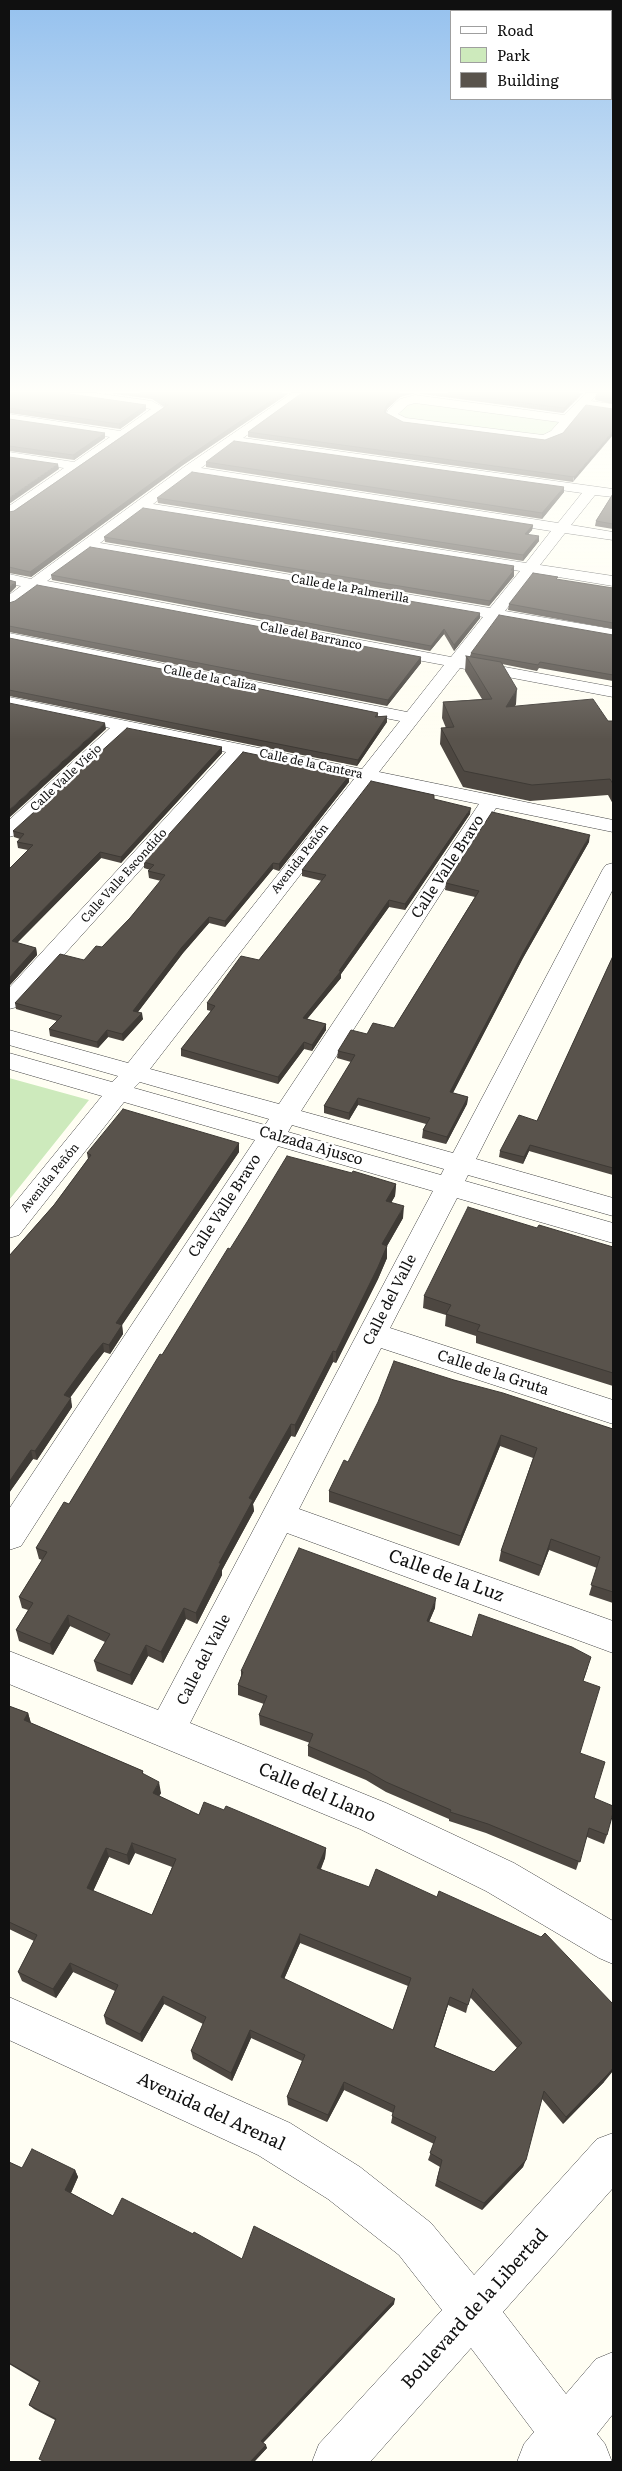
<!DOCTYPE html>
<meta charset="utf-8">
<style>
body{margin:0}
#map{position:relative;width:622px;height:2471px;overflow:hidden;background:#fffef3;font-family:Literata,serif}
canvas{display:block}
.frame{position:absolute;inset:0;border:10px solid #101010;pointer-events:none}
.legend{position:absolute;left:450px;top:10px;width:162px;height:90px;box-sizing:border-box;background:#fff;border:1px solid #9f9f9f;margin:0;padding:6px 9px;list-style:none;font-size:15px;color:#101010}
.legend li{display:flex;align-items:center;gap:10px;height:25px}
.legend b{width:25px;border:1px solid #9f9f9f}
</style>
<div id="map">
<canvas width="622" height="2471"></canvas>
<div class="frame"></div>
<ul class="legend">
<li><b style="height:6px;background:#fff"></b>Road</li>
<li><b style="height:14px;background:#cdeabc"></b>Park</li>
<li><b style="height:14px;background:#59534c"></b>Building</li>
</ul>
</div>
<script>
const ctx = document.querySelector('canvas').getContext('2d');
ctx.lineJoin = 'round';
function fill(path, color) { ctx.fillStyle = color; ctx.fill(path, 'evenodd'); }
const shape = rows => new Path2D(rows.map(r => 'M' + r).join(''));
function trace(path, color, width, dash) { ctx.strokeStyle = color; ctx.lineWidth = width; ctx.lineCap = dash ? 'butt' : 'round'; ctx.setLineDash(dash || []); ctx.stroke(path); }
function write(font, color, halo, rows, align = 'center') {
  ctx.font = font + ' Literata,serif'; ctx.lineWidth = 5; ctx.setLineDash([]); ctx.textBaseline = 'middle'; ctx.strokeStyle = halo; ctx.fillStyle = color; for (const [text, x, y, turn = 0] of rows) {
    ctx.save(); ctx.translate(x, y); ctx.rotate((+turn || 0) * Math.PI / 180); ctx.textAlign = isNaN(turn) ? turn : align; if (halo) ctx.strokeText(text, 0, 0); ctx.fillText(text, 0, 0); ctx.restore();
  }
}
fill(shape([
 [412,401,566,419,544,439,400,420,400,408],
 [9,1078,89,1100,9,1200]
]), '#cdeabc');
const minor = shape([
 [65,393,95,393,152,401,166,409,14,515,9,516,9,506,64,468,9,460,9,452,74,462,110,437,9,422,9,414,120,431,151,409,71,397,65,393],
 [292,393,306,393,243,438,613,489,613,497,595,495,571,525,613,532,613,540,565,533,540,565,613,576,613,586,534,573,505,611,613,629,613,639,498,619,467,660,613,687,613,697,460,668,379,772,613,820,613,832,496,808,301,1111,453,1153,603,869,606,865,613,863,613,889,476,1159,613,1198,613,1216,468,1175,465,1181,613,1223,613,1243,457,1198,390,1328,613,1400,613,1424,381,1348,299,1509,613,1621,613,1653,287,1533,190,1723,386,1803,514,1863,613,1921,613,1964,599,1958,486,1891,360,1829,9,1684,9,1651,158,1710,433,1191,278,1146,21,1546,9,1550,9,1509,255,1140,124,1102,19,1235,9,1238,9,1210,102,1096,9,1069,9,1053,112,1082,118,1076,9,1045,9,1030,128,1063,354,779,243,756,17,1007,9,1009,9,988,226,752,127,732,16,835,9,837,9,820,110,728,9,707,9,697,362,769,400,721,9,643,9,633,407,712,444,665,37,589,15,605,9,607,9,595,21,586,9,584,9,574,31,579,184,467,292,393],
 [234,444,582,493,558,523,201,468,234,444],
 [192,475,551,531,526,563,153,504,192,475],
 [143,511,520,571,490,608,100,543,143,511],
 [90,550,483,617,451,657,47,581,90,550],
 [372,782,479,804,279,1104,150,1069,372,782],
 [140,1082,269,1119,265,1125,134,1088,140,1082],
 [292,1125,444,1169,441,1175,288,1132,292,1125],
 [586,393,599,393,591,401,613,404,613,412,585,408,561,437,545,443,403,425,386,416,388,410,400,399,415,395,564,415,586,393],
 [415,403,559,422,551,431,543,435,406,418,398,414,408,405,415,403],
 [9,1997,290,2123,360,2167,431,2223,474,2275,597,2139,613,2133,613,2188,503,2312,566,2394,596,2359,613,2352,613,2414,597,2434,605,2444,612,2462,517,2462,524,2444,534,2432,471,2348,370,2462,312,2462,319,2444,442,2310,399,2255,328,2199,258,2155,9,2040,9,1997]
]);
trace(minor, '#434343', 1);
fill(minor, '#fff');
fill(shape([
 [9,393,70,394,146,405,146,410,120,429,9,413],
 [108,393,289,393,183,465,31,577,9,573,9,512,14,511,164,407,152,399],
 [302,393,583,393,563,413,415,393,400,397,387,409,386,413,403,422,545,440,563,433,586,405,573,482,248,437,248,432],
 [613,393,613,404,595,400,596,395],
 [9,419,105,438,74,460,9,451],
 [206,462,564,492,542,519,206,467],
 [613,493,613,529,595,526,596,521],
 [157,498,533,525,532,530,528,534,539,541,523,561,158,503],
 [104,537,514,566,514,576,489,606,105,542],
 [51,575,480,618,454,651,444,634,430,651,52,580],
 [558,580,613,588,613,629,508,610,509,604],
 [9,603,421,657,421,663,387,706,9,632],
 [613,635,613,681,539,668,537,671,502,664,516,704,515,706,608,721,613,721,613,804,608,795,530,801,463,787,440,744,441,728,446,728,442,718,443,702,482,699,465,671,466,656,470,657,471,653],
 [9,638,378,713,378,716,387,716,387,722,357,766,9,696],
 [222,747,222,753,121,863,101,858,17,943,36,948,37,955,9,986,28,850,18,848,17,842,20,839,14,837,13,831],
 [348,776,349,782,279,871,273,869,225,927,209,923,183,953,138,1012,143,1019,123,1041,108,1037,98,1048,50,1036,49,1029,57,1021,16,1009,15,1003,84,960,102,947,130,918,161,881,149,878,148,871,150,870,144,868,144,862],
 [434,799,470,814,405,910,389,907,341,974,341,978,307,1019,326,1024,326,1030,312,1051,304,1049,278,1084,181,1056,181,1049,211,1011,207,1010,207,1003,259,960,322,881,302,876,302,870],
 [589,842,523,958,453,1093,468,1097,467,1104,446,1144,422,1138,423,1130,426,1124,358,1105,349,1120,324,1113,324,1106,351,1062,337,1058,338,1051,367,1034,394,1028,475,897,445,890,446,883],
 [613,956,613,1175,529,1151,523,1164,499,1157,500,1151,537,1121],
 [239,1143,239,1152,122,1325,123,1334,110,1354,104,1352,94,1365,70,1398,72,1407,37,1460,33,1459,9,1493,9,1256,54,1205,88,1159,87,1153],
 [352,1173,396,1184,395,1196,391,1203,403,1218,387,1246,387,1258,378,1279,336,1363,333,1362,295,1437,291,1436,253,1504,254,1511,222,1570,222,1575,197,1624,186,1619,163,1663,148,1656,132,1685,97,1671,94,1661,105,1642,70,1626,53,1655,19,1641,16,1630,28,1610,22,1608,19,1597,42,1560,39,1559,36,1548,69,1504,162,1355,230,1249],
 [537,1228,613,1247,613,1386,476,1343,476,1336,445,1326,446,1315,423,1308,424,1296],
 [454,1380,613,1429,613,1603,589,1595,597,1568,549,1550,539,1576,499,1561,501,1551,533,1458,500,1446,459,1546,329,1502,329,1491,348,1462],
 [435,1608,429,1622,472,1637,588,1667,583,1681,580,1753,607,1835,604,1844,587,1837,576,1870,486,1833,449,1821,449,1819,386,1792,366,1780,308,1756,308,1746,310,1743,260,1725,259,1715,264,1704,238,1695,238,1685,241,1676,241,1671],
 [9,1706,28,1713,31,1723,143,1771,143,1774,161,1793,159,1796,199,1815,224,1810,326,1848,325,1858,321,1869,604,2082,563,2124,542,2099,523,2167,482,2210,435,2186,440,2167,428,2160,434,2144,391,2123,393,2113,344,2090,327,2122,288,2105,287,2097,302,2061,251,2038,232,2081,193,2059,191,2051,203,2024,164,2004,142,2042,106,2024,104,2016,115,1991,73,1972,56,1998,22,1981,18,1972,34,1941,9,1929],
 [135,1853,172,1867,152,1915,93,1891,109,1857,129,1865],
 [300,1943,408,1986,393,2030,284,1979],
 [470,1997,517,2048,494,2072,435,2047,448,2005,466,2013],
 [9,2162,22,2168,75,2170,78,2177,71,2193,113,2216,242,2259,394,2304,263,2443,267,2448,254,2462,44,2462,55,2420,34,2409,29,2405,39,2382,9,2364]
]), '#4d4741');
fill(shape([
 [282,393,289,393,183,465,31,577,30,572,183,460],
 [399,393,415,393,400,397,387,409,384,417,384,412,387,404],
 [579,393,583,393,563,413,564,408],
 [146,405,146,410,120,429,119,424],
 [613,431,613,435,573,482,574,477],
 [105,433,105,438,74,460,73,455],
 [58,464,59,469,9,504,9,498],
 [564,487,564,492,542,519,542,513],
 [533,525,532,530,524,539,525,534],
 [539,536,539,541,523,561,523,555],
 [514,566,514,576,489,606,490,601],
 [16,582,16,587,9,594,9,587],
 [480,613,480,618,454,651,454,645],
 [444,629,444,634,430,651,431,646],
 [421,657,421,663,387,706,388,700],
 [517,689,516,704,504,722,506,707],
 [387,716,387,722,357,766,358,760],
 [105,723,106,729,9,818,9,810],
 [222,747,222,753,121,863,121,857],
 [349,774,349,782,279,871,279,864],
 [471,808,470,814,405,910,405,904],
 [590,835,589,842,523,958,449,1100,450,1092,524,951],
 [100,852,101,858,13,947,12,941],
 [273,863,273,869,225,927,225,921],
 [389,900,389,907,341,974,341,978,303,1024,303,1018,339,971],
 [209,917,209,923,183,953,134,1017,133,1011,182,947],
 [36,948,37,955,9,986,9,978],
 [142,1013,143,1019,123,1041,122,1034],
 [326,1024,326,1030,312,1051,312,1045],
 [107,1030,108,1037,98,1048,97,1042],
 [304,1042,304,1049,278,1084,278,1077],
 [468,1097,467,1104,446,1144,447,1137],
 [358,1098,358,1105,349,1120,349,1113],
 [239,1143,239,1152,122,1325,123,1334,110,1354,109,1345,116,1323],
 [530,1145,529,1151,523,1164,524,1157],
 [396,1184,395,1196,385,1213,386,1201],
 [404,1206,403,1218,387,1246,387,1258,378,1279,336,1363,336,1352,382,1244],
 [103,1343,104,1352,94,1365,65,1404,64,1395,92,1356],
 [333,1351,333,1362,295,1437,295,1425],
 [71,1398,72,1407,37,1460,35,1451],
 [291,1424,291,1436,253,1504,254,1511,222,1570,222,1575,197,1624,196,1613,249,1498],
 [501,1435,500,1446,459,1546,461,1536],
 [31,1450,33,1459,9,1493,9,1482],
 [551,1539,549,1550,539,1576,542,1566],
 [436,1598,435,1608,425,1631,427,1621],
 [184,1608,186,1619,163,1663,161,1652],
 [68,1615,70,1626,53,1655,50,1644],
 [146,1645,148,1656,132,1685,130,1675],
 [28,1713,31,1724,24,1720],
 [159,1782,161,1793,155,1804,153,1793],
 [132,1843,135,1853,129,1865,127,1855],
 [106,1848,109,1857,90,1898,87,1888],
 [326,1848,325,1858,317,1877,317,1868],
 [300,1934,300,1943,281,1986,281,1977],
 [70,1963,73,1972,56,1998,53,1989],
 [163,1996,164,2004,142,2042,140,2034],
 [450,1997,448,2005,432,2055,434,2047],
 [250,2030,251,2038,232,2081,231,2073],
 [613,2068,613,2071,604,2082,563,2124,566,2117],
 [344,2082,344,2090,327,2122,328,2115],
 [526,2160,523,2167,482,2210,484,2203],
 [75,2170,78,2177,69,2197,65,2190],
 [395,2299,394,2304,262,2444,261,2441],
 [266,2445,267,2448,254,2462,250,2462]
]), '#3e3a35');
const building = shape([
 [9,393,69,393,70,394,146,405,119,424,9,408,9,393],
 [141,393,282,393,183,460,30,572,9,567,9,512,14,511,168,405,152,394,141,393],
 [302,393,399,393,387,404,384,412,403,422,545,440,563,433,586,405,613,409,613,431,574,477,248,432,302,393],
 [449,393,579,393,564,408,449,393],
 [598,393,613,393,613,399,596,395,598,393],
 [9,419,105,433,73,455,9,446,9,419],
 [234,441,564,487,542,513,206,462,234,441],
 [9,457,58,464,9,498,9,457],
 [192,472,533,525,525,534,539,536,523,555,157,498,192,472],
 [613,493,613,524,596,521,613,494,613,493],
 [143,508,514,566,511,570,514,570,490,601,104,537,143,508],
 [90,547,480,613,454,645,444,629,431,646,51,575,90,547],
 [533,573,558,577,556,579,613,588,613,623,509,604,533,573],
 [9,580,16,582,9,587,9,580],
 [37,585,421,657,388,700,9,626,9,603,15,601,37,585],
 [499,615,613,635,613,675,540,662,538,665,471,653,499,615],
 [9,638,378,713,375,717,387,716,358,760,9,690,9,638],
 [466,656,501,662,517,689,506,707,593,699,608,721,613,721,613,784,610,779,532,785,464,771,441,728,454,727,443,702,492,699,466,656],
 [9,703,105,723,9,810,9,703],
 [127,728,222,747,121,857,100,852,12,941,36,948,9,978,9,869,33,845,17,842,24,834,13,831,127,728],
 [243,752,349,774,347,776,349,776,279,864,273,863,225,921,209,917,182,947,133,1011,142,1013,122,1034,107,1030,97,1042,49,1029,62,1016,15,1003,60,954,84,960,96,946,102,947,130,918,165,875,148,871,154,865,144,862,243,752],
 [371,781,434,795,434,799,471,808,405,904,389,900,339,971,341,971,303,1018,326,1024,312,1045,304,1042,278,1077,181,1049,215,1006,207,1003,241,956,259,960,326,875,302,870,371,781],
 [492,812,590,835,524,951,450,1092,468,1097,447,1137,423,1130,430,1118,358,1098,349,1113,324,1106,355,1055,338,1051,351,1030,367,1034,373,1023,394,1028,479,891,446,883,492,812],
 [613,956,613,1168,530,1145,524,1157,500,1151,519,1115,537,1121,613,956],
 [123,1109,239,1143,116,1323,122,1325,109,1345,103,1343,92,1356,64,1395,71,1398,35,1451,31,1450,9,1482,9,1256,54,1205,91,1155,87,1153,123,1109],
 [287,1156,352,1173,353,1171,396,1184,386,1201,404,1206,382,1244,387,1246,378,1267,336,1352,333,1351,295,1425,291,1424,249,1498,253,1500,219,1563,221,1563,196,1613,184,1608,161,1652,146,1645,130,1675,94,1661,110,1634,68,1615,50,1644,16,1630,33,1603,19,1597,47,1552,36,1548,64,1502,69,1504,160,1354,162,1355,228,1248,230,1249,247,1222,287,1156],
 [468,1207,537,1228,539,1225,613,1247,613,1373,477,1331,480,1325,446,1314,451,1305,424,1296,468,1207],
 [394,1361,454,1380,503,1393,613,1429,613,1592,591,1585,600,1557,551,1539,542,1566,501,1551,537,1448,501,1435,461,1536,329,1491,344,1460,348,1462,378,1402,394,1361],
 [299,1548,436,1598,427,1621,472,1637,479,1614,572,1647,591,1657,583,1681,600,1687,580,1753,605,1762,594,1798,613,1806,613,1813,607,1835,589,1828,580,1862,488,1824,450,1812,451,1810,386,1782,367,1771,308,1746,313,1734,259,1715,267,1696,238,1685,243,1672,241,1671,299,1548],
 [9,1706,28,1713,24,1720,143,1771,142,1773,159,1782,153,1793,199,1815,204,1802,224,1810,226,1806,326,1848,317,1868,369,1887,376,1869,437,1897,439,1891,541,1937,545,1933,613,2004,613,2068,608,2074,566,2117,544,2091,526,2160,484,2203,437,2180,442,2160,430,2153,436,2137,392,2116,395,2106,344,2082,328,2115,287,2097,305,2055,250,2030,231,2073,191,2051,206,2017,163,1996,140,2034,104,2016,118,1985,70,1963,53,1989,18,1972,37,1935,9,1922,9,1706],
 [132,1843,176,1859,152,1915,87,1888,106,1848,127,1855,132,1843],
 [300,1934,411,1978,393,2030,281,1977,300,1934],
 [473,1989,522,2043,494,2072,434,2047,450,1997,468,2005,473,1989],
 [32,2149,75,2170,65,2190,113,2216,122,2198,193,2234,194,2232,242,2259,254,2226,395,2299,261,2441,266,2445,250,2462,45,2462,39,2459,56,2419,29,2405,40,2381,9,2363,9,2162,22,2168,32,2149]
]);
fill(building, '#59534c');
trace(building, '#3e3a35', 1);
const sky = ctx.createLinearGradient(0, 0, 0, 739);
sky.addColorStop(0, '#95c1ee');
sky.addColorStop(0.53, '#fffffa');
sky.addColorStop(1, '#fffffa00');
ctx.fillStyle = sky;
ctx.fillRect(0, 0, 622, 739);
write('12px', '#101010', '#fff', [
 ["Calle de la Palmerilla",350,589,10],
 ["Calle del Barranco",311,636,11],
 ["Calle de la Caliza",210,678,11],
 ["Calle de la Cantera",311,764,12],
 ["Calle Valle Viejo",66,778,-43],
 ["Avenida Peñón",300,859,-52],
 ["Calle Valle Escondido",124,876,-48],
 ["Avenida Peñón",50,1178,-51]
]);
write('15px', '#101010', '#fff', [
 ["Calle Valle Bravo",448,867,-57],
 ["Calzada Ajusco",311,1146,16],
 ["Calle Valle Bravo",225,1206,-57],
 ["Calle del Valle",390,1300,-63],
 ["Calle de la Gruta",493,1373,18],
 ["Calle del Valle",204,1660,-63]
]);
write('18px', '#101010', '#fff', [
 ["Calle de la Luz",446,1576,20],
 ["Calle del Llano",317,1793,23],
 ["Avenida del Arenal",211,2112,25],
 ["Boulevard de la Libertad",475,2309,-48]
]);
</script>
